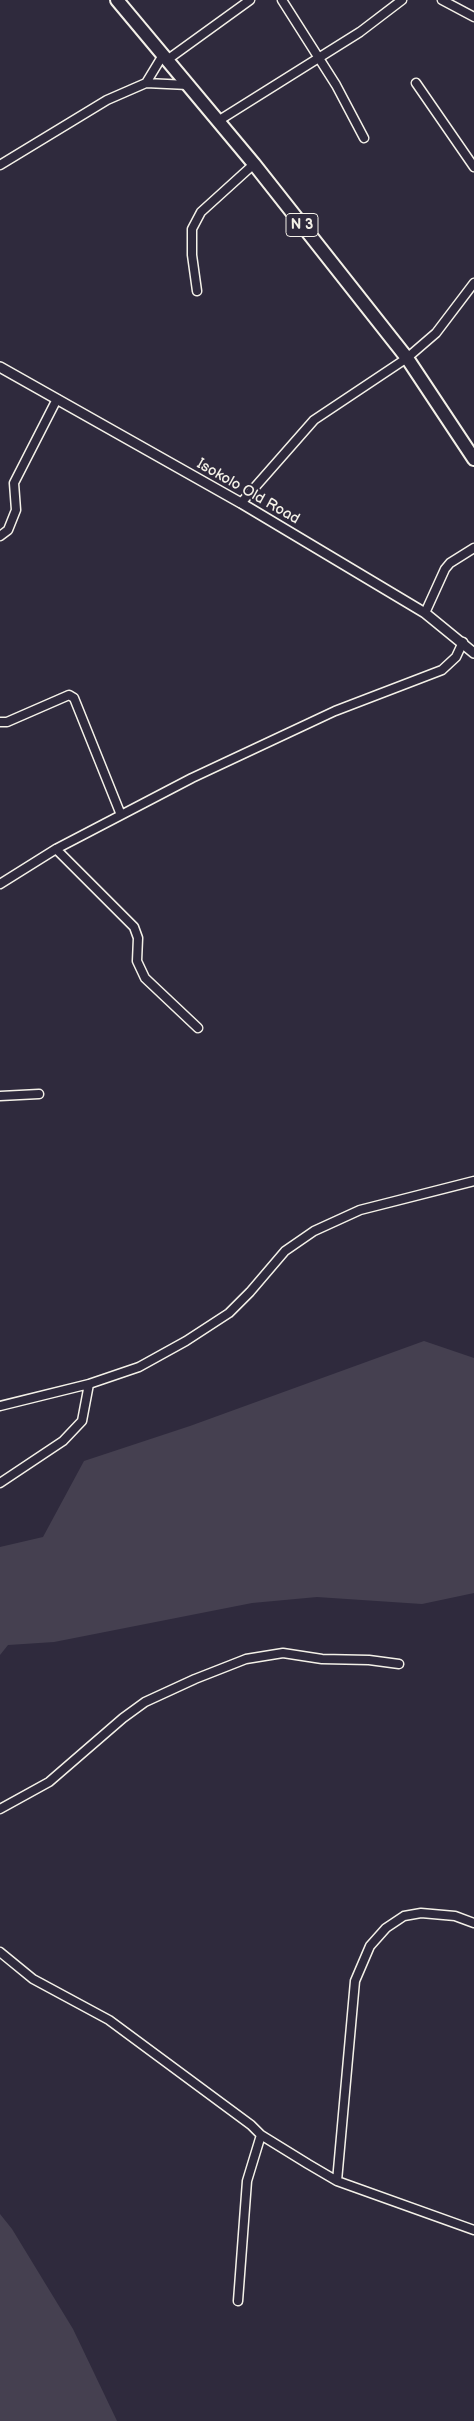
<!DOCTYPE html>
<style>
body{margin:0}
canvas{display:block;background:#2f2a3d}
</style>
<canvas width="474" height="2421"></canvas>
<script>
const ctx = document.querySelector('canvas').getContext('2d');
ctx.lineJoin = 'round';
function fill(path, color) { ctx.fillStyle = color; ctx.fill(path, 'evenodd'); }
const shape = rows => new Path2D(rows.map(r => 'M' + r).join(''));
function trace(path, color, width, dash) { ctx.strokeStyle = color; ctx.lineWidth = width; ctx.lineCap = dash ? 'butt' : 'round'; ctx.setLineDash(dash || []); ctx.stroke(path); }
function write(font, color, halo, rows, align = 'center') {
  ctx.font = font + ' "Balsamiq Sans",sans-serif'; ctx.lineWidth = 4; ctx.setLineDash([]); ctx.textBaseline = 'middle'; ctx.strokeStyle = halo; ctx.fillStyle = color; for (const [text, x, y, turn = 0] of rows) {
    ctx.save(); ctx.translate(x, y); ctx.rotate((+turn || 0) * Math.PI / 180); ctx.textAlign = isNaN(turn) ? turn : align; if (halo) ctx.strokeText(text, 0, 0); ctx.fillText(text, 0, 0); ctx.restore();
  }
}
fill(shape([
 [424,1341,474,1358,474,1593,422,1604,317,1597,252,1603,54,1642,8,1645,0,1655,0,1547,43,1537,84,1461,190,1426],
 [0,2214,12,2229,73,2329,117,2421,0,2421]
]), '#454050');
const minor = shape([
 [282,0,336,85,364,138],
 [442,0,474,17],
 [167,60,250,0],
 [146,83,163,55],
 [416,83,474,167],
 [218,121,360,32,402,0],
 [0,165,107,100,146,83,188,85],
 [197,291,192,255,192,229,201,212,254,164],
 [241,503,314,420,407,358,436,333,474,283],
 [0,536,8,530,16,510,14,483,57,399],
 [425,613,445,569,450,563,474,548],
 [0,722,7,722,69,695,74,698,121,815],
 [56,849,134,927,138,938,137,961,145,978,198,1028],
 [0,884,56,849,192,778,335,711,442,670,456,657,463,642],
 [0,1096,39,1094],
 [0,1406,89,1384,139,1367,186,1341,229,1313,250,1292,285,1251,314,1231,360,1210,474,1181],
 [0,1483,63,1441,82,1421,89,1384],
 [0,1809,49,1782,123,1718,145,1702,195,1679,246,1659,283,1653,322,1659,369,1660,399,1664],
 [0,1952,33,1979,109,2020,251,2125,261,2135,308,2164,337,2181,474,2230],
 [337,2181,355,1981,370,1946,386,1928,404,1916,421,1913,455,1916,474,1923],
 [238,2301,247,2181,261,2135]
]);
const tertiary = shape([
 [0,367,241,503,425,613,474,653]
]);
const trunk = shape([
 [117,0,254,164,407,358,474,459]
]);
trace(minor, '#f4f1e8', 11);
trace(tertiary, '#f4f1e8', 12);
trace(trunk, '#f4f1e8', 16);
trace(minor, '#2f2a3d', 8);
trace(tertiary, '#2f2a3d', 9);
trace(trunk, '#2f2a3d', 12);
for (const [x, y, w] of [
 [302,225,32]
]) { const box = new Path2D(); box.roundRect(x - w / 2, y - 11.5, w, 23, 4); ctx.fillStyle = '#2f2a3d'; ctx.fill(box); trace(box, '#f4f1e8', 1); }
write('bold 14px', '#f4f1e8', null, [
 ["N 3",302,225]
]);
write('15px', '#f4f1e8', '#2f2a3d', [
 ["Isokolo Old Road",248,492,30]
]);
</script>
